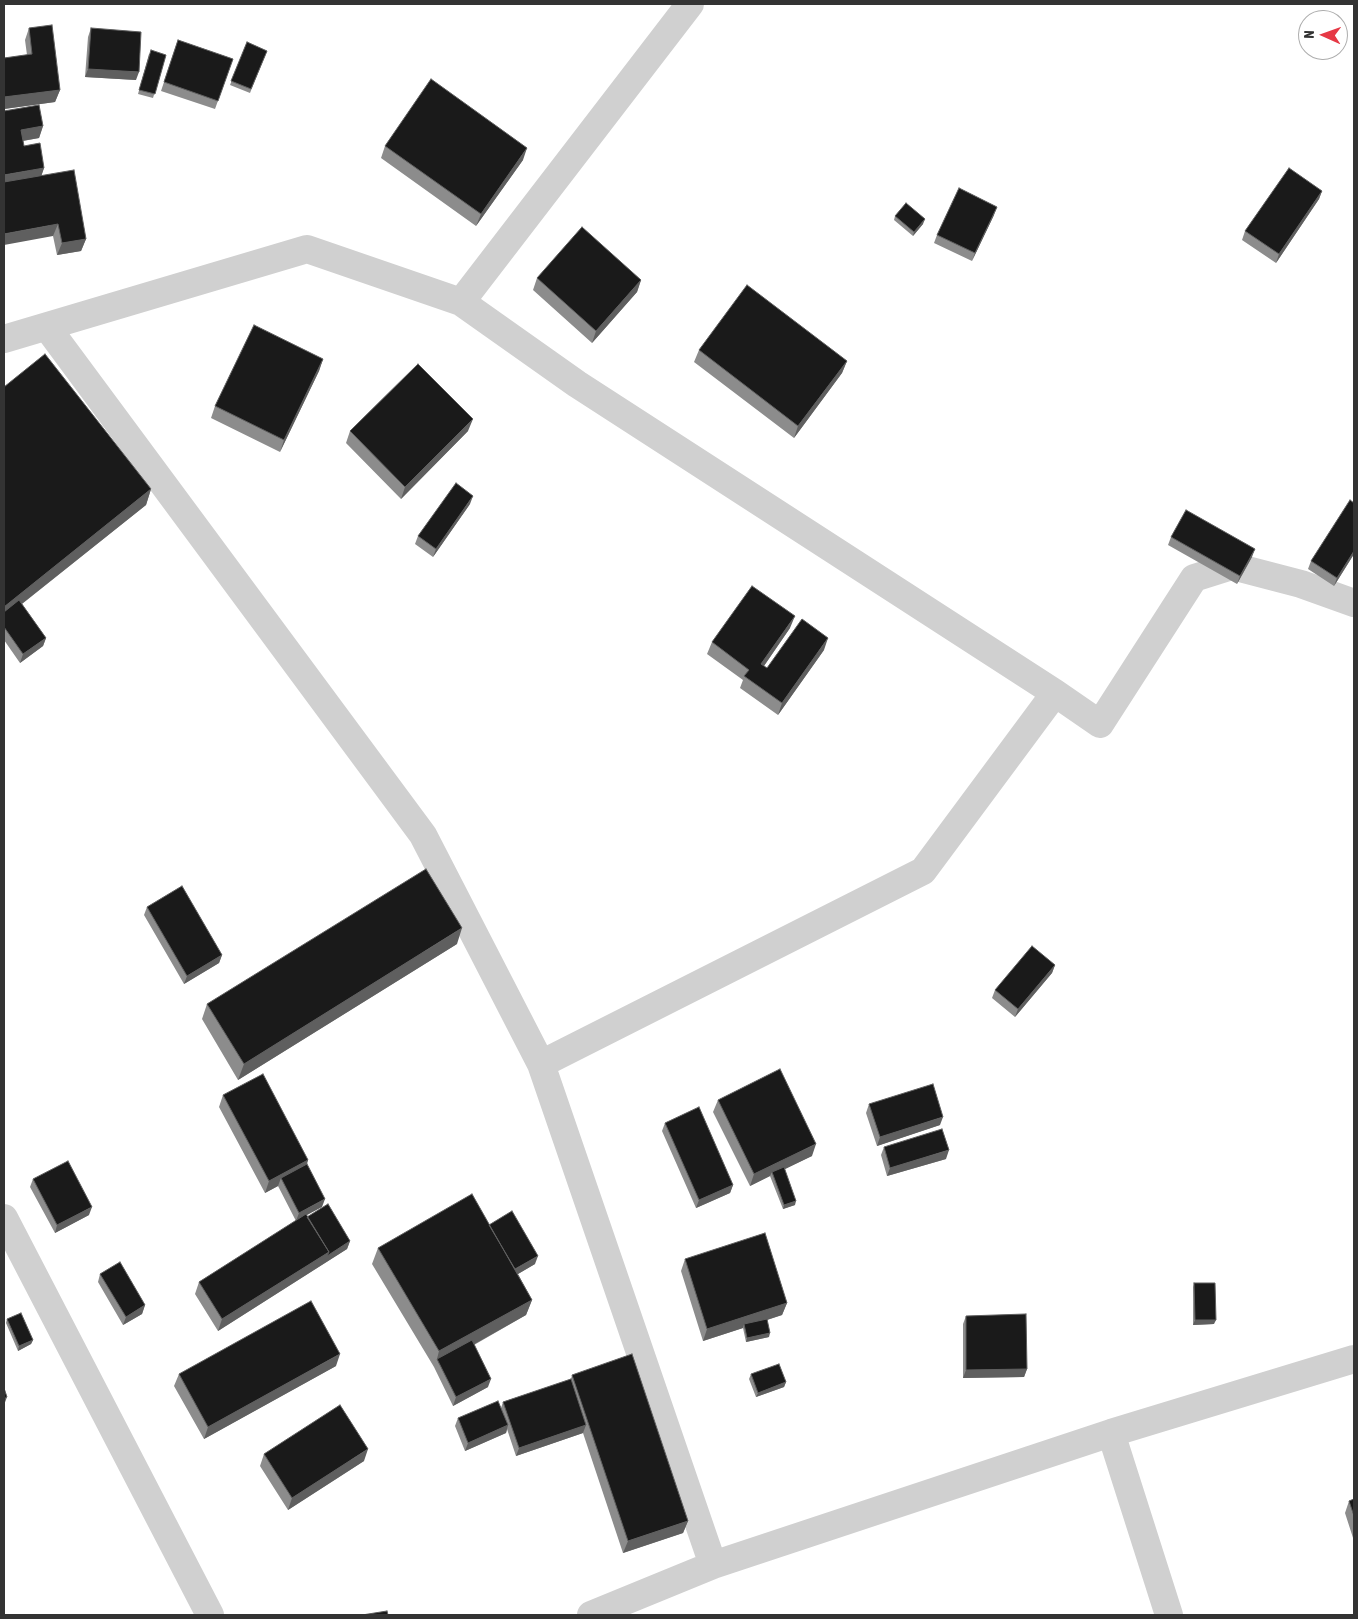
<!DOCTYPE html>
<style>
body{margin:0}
#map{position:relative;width:1358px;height:1619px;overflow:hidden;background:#fff;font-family:"Asap Condensed",sans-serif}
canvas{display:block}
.frame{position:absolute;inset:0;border:5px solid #333;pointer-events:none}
.north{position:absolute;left:1298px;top:10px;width:50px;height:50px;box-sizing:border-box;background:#fff;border:1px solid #adadad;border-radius:50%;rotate:272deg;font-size:14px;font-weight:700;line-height:20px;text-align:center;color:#333}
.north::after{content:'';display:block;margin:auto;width:18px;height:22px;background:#e63946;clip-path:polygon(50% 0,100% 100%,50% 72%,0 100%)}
</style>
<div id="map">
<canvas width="1358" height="1619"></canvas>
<div class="frame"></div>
<div class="north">N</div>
</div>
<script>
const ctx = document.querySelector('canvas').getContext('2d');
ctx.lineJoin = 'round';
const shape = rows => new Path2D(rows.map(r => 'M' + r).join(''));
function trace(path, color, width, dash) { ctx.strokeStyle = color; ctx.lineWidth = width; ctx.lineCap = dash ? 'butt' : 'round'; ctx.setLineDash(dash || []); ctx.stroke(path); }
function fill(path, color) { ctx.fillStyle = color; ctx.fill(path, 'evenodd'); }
trace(shape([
 [461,302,690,4],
 [47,327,423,835,541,1064],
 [4,339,307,249,461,302,577,384,1055,693,1100,724,1194,578,1232,566,1301,584,1354,603],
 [4,1218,210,1615],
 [1111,1433,1169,1615],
 [713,1565,541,1064,923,871,1055,693],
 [591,1615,713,1565,1111,1433,1354,1359]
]), '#d0d0d0', 28);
fill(shape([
 [29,28,60,90,55,102,4,109,4,58,27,55,25,40],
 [91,28,136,80,85,77,88,37],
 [178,40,233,59,215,109,161,91],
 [247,42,267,51,250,93,230,85],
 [149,54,166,55,153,98,138,94],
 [4,111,43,126,39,138,23,141,24,146,44,168,41,176,86,239,81,251,57,255,53,236],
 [385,146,523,160,476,226,381,158],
 [1322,191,1319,199,1276,263,1242,240,1245,231],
 [994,215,972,261,934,243,937,235],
 [895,216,923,224,913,236,894,220],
 [537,278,641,280,637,292,592,343,533,290],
 [699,350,847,361,842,373,794,438,694,362],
 [323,359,319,371,280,452,211,418,215,406],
 [4,387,151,489,146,505,22,604,46,638,43,646,20,663,4,640],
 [350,431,468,431,401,499,346,443],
 [1354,503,1354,554,1334,586,1308,569,1311,561],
 [470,504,433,557,415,544,418,536],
 [1171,537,1252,557,1237,584,1168,545],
 [790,628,764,666,767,668,824,650,778,715,740,688,743,680,707,654,712,642],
 [147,907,222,955,219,963,184,984,144,915],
 [457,944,238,1080,202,1019,207,1004],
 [1055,965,1052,973,1015,1017,992,998,995,990],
 [223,1095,308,1160,307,1164,307,1216,350,1241,347,1249,218,1331,195,1294,199,1282,296,1221,278,1186,265,1193,219,1107],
 [718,1100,812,1156,784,1169,795,1205,783,1209,770,1176,750,1186,713,1112],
 [869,1104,940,1125,877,1146,866,1113],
 [665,1123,733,1185,730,1193,696,1208,662,1131],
 [884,1147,946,1159,887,1176,881,1155],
 [33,1179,89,1215,55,1233,30,1187],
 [489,1225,535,1264,518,1274,532,1300,526,1315,474,1345,488,1387,453,1406,434,1367,372,1264,378,1248],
 [685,1259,787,1303,782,1315,767,1320,769,1337,746,1342,743,1328,703,1341,681,1271],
 [100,1274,145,1305,142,1314,123,1325,98,1282],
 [1194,1283,1214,1324,1193,1325,1193,1287],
 [966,1316,1027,1369,1024,1377,963,1378,963,1324],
 [7,1319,33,1340,31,1344,18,1351,6,1323],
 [336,1366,204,1439,174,1386,179,1374],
 [751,1374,786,1382,784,1387,756,1397,749,1379],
 [572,1375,688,1521,683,1533,623,1553,583,1433,516,1456,507,1429,506,1433,465,1451,455,1426,458,1418,501,1408,503,1402,571,1379],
 [264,1454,364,1461,288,1510,260,1466],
 [1354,1499,1354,1541,1345,1513,1349,1501]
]), '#8c8c8c');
fill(shape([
 [88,69,139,72,136,80,85,77],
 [60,90,55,102,4,109,4,97],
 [43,126,39,138,16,142,21,130],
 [527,148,523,160,476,226,481,214],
 [44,168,40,180,4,186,4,175],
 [1322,191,1319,199,1276,263,1279,254],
 [997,207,994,215,972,261,975,253],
 [925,219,923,224,913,236,914,232],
 [58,224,53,236,4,245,4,234],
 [86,239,81,251,57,255,62,243],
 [641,280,637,292,592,343,596,331],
 [323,359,319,371,280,452,284,440],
 [847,361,842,373,794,438,798,426],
 [473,419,468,431,401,499,405,487],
 [151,489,146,505,4,618,4,607],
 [473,496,470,504,433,557,436,549],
 [1255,549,1252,557,1237,584,1240,576],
 [1354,551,1354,554,1334,586,1337,578],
 [795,616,790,628,757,676,761,664],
 [46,638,43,646,20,663,23,654],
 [828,638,824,650,778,715,782,703],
 [462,928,457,944,238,1080,244,1064],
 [222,955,219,963,184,984,187,976],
 [1055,965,1052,973,1015,1017,1018,1009],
 [943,1117,940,1125,877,1146,880,1137],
 [816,1144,812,1156,773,1175,772,1172,770,1176,750,1186,754,1174],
 [949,1150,946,1159,887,1176,890,1168],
 [308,1160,304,1172,281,1178,278,1186,265,1193,269,1181],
 [733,1185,730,1193,696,1208,699,1200],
 [325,1199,322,1207,296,1221,299,1213],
 [796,1201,795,1205,783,1209,784,1205],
 [92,1207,89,1215,55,1233,57,1225],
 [350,1241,347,1249,218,1331,222,1319,329,1252],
 [538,1256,535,1264,506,1281,509,1273],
 [532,1300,526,1315,439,1364,437,1359,439,1351],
 [787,1303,782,1315,745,1327,744,1324,743,1328,703,1341,707,1329],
 [145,1305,142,1314,123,1325,126,1317],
 [1195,1320,1216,1320,1214,1324,1193,1325],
 [770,1333,769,1337,746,1342,747,1338],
 [33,1340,31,1344,18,1351,19,1346],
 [340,1354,336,1366,204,1439,208,1427],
 [1027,1369,1024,1377,963,1378,966,1370],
 [491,1379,488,1387,453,1406,456,1397],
 [786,1382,784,1387,756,1397,758,1393],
 [7,1397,4,1405,4,1406,4,1399],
 [508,1425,506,1433,465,1451,468,1443],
 [586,1425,583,1433,516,1456,519,1448],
 [368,1449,364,1461,288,1510,292,1498],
 [688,1521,683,1533,623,1553,628,1541]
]), '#5f5f5f');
const building = shape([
 [52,25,60,90,4,97,4,58,32,54,29,28,52,25],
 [91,28,141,32,139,72,88,69,91,28],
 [178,40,233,59,218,101,164,82,178,40],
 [247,42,267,51,251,89,231,81,247,42],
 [151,50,166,55,155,94,139,90,151,50],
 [431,79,527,148,481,214,385,146,431,79],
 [39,105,43,126,21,130,24,146,40,143,44,168,4,175,4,111,39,105],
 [1289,168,1322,191,1279,254,1245,231,1289,168],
 [74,170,86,239,62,243,58,224,4,234,4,182,74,170],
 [959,188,997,207,975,253,937,235,959,188],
 [906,203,925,219,914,232,895,216,906,203],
 [582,227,641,280,596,331,537,278,582,227],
 [747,285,847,361,798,426,699,350,747,285],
 [254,325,323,359,284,440,215,406,254,325],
 [45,354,151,489,4,607,4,387,45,354],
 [418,364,473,419,405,487,350,431,418,364],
 [456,483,473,496,436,549,418,536,456,483],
 [1350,500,1354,503,1354,551,1337,578,1311,561,1350,500],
 [1186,510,1255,549,1240,576,1171,537,1186,510],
 [752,586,795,616,761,664,767,668,802,619,828,638,782,703,744,676,749,670,712,642,752,586],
 [19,600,46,638,23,654,4,627,4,612,19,600],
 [426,869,462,928,244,1064,207,1004,426,869],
 [182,886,222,955,187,976,147,907,182,886],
 [1032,946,1055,965,1018,1009,995,990,1032,946],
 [780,1069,816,1144,754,1174,718,1100,780,1069],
 [263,1074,308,1160,269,1181,223,1095,263,1074],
 [933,1084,943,1117,880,1137,869,1104,933,1084],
 [699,1107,733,1185,699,1200,665,1123,699,1107],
 [942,1129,949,1150,890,1168,884,1147,942,1129],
 [68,1161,92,1207,57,1225,33,1179,68,1161],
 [307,1164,325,1199,299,1213,281,1178,307,1164],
 [784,1167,796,1201,784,1205,772,1172,784,1167],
 [472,1194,532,1300,439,1351,378,1248,472,1194],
 [328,1204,350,1241,327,1256,329,1252,307,1217,328,1204],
 [512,1211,538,1256,515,1269,489,1225,512,1211],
 [306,1214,329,1252,222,1319,199,1282,306,1214],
 [765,1233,787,1303,707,1329,685,1259,765,1233],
 [120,1262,145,1305,126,1317,100,1274,120,1262],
 [1194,1283,1215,1283,1216,1320,1195,1320,1194,1283],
 [311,1301,340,1354,208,1427,179,1374,311,1301],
 [21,1313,33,1340,19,1346,7,1319,21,1313],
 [1026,1314,1027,1369,966,1370,966,1316,1026,1314],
 [767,1319,770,1333,747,1338,744,1324,767,1319],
 [472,1340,491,1379,456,1397,437,1359,472,1340],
 [632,1354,688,1521,628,1541,572,1375,632,1354],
 [779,1364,786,1382,758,1393,751,1374,779,1364],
 [571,1379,586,1425,519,1448,503,1402,571,1379],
 [4,1388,7,1397,4,1399,4,1388],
 [498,1401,508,1425,468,1443,458,1418,498,1401],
 [340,1405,368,1449,292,1498,264,1454,340,1405],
 [1354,1499,1354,1516,1349,1501,1354,1499],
 [387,1611,388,1615,362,1615,387,1611]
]);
fill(building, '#1a1a1a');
trace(building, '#5f5f5f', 1);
</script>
